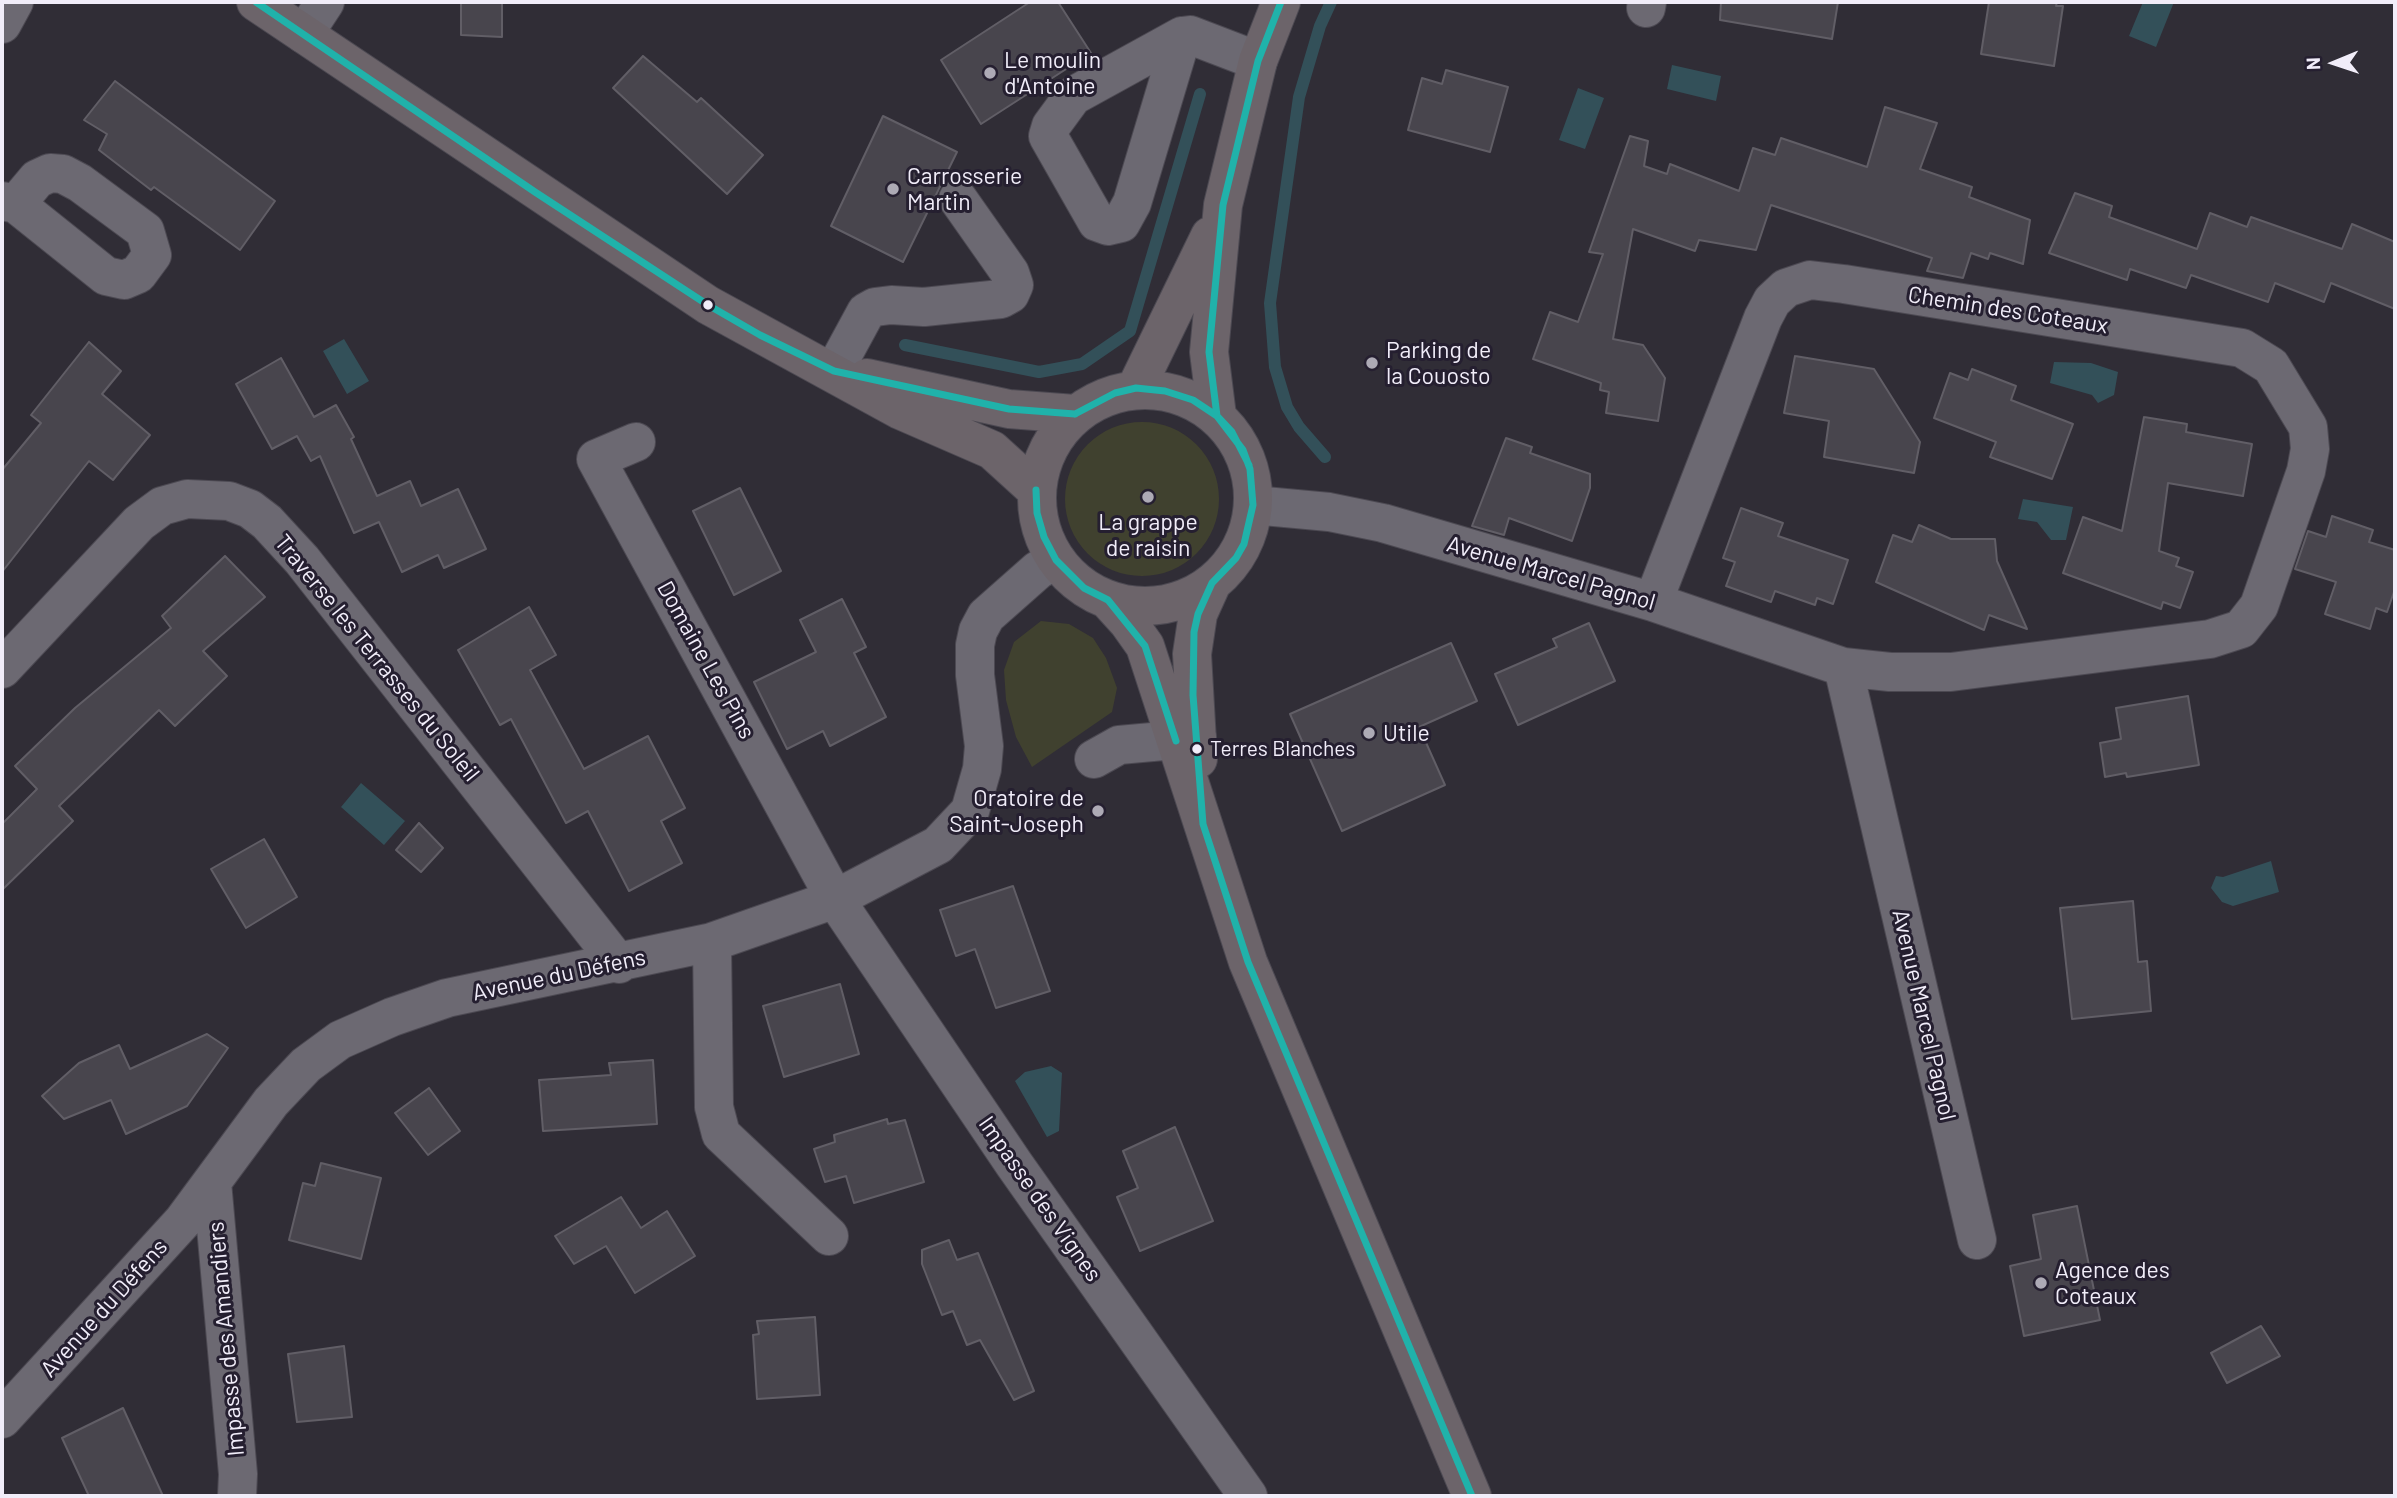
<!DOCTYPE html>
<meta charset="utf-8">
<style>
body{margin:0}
#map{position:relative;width:2397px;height:1498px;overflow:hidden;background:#302d36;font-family:Barlow,sans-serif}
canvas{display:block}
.frame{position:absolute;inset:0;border:4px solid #f1edf9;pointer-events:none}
.north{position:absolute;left:2299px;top:28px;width:70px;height:70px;-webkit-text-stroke:5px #251f30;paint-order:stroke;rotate:268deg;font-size:19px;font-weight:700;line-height:28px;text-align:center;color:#f1edf9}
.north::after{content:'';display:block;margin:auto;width:24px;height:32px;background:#f1edf9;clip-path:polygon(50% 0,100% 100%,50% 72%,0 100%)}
</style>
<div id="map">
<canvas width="2397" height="1498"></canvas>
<div class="frame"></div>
<div class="north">N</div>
</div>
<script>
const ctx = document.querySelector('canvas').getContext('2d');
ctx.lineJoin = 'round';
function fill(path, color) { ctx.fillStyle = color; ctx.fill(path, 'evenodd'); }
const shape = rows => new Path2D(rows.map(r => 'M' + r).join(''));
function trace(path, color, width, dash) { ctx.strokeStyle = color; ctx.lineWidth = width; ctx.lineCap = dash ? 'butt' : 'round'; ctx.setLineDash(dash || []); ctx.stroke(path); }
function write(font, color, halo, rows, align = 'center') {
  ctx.font = font + ' Barlow,sans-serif'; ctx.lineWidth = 6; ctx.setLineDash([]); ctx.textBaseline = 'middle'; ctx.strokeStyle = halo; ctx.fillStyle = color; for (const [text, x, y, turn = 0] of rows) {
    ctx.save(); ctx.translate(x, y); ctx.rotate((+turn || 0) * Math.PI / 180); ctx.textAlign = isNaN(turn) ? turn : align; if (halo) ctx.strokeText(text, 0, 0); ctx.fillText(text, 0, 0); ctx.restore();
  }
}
fill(shape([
 '1065 499a77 77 0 1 1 154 0a77 77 0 1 1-154 0Z',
 [1041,621,1069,624,1093,638,1106,658,1117,688,1112,712,1032,767,1016,737,1006,700,1004,670,1014,642]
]), '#40412f');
fill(shape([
 [2143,2,2174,2,2156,47,2129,36],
 [1672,65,1721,76,1716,101,1667,89],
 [1578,88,1604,98,1585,149,1559,140],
 [344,339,369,381,347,394,323,351],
 [2054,362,2091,363,2118,372,2114,395,2098,403,2092,395,2050,383],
 [2023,499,2073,507,2066,540,2051,540,2037,522,2018,519],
 [361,783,405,821,384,845,341,807],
 [2271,861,2279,892,2233,906,2222,902,2211,888,2216,876,2223,877],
 [1051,1066,1062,1073,1059,1131,1047,1137,1015,1081,1025,1072]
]), '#335059');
trace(shape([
 [905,345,1039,372,1082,364,1130,331,1200,94],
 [1325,457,1299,427,1287,407,1275,367,1270,303,1299,97,1320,26,1331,2]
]), '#335059', 12);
const building = shape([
 [461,2,502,2,502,37,461,35,461,2],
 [1030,2,1058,2,1091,53,981,124,941,60,1030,2],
 [1721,2,1838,2,1832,39,1720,20,1721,2],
 [1989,2,2057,2,2056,6,2063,6,2054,66,1981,54,1989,2],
 [643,56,697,102,701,98,763,155,727,194,613,88,643,56],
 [1446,70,1508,87,1490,152,1408,130,1422,78,1442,84,1446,70],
 [115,81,275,201,240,250,154,187,151,190,99,150,107,134,84,120,115,81],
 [1885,107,1937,123,1920,169,1972,187,1969,197,2030,220,2023,264,1990,253,1988,259,1971,253,1963,278,1927,271,1932,258,1771,205,1756,250,1699,240,1695,251,1633,229,1613,339,1643,345,1665,378,1658,421,1606,413,1609,392,1600,390,1601,383,1533,359,1550,312,1578,322,1603,254,1589,252,1630,136,1648,141,1644,166,1667,174,1670,164,1739,191,1753,148,1775,155,1781,138,1867,167,1885,107],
 [883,116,957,152,903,262,831,226,883,116],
 [2075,193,2112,206,2109,217,2197,249,2210,213,2247,227,2251,217,2342,249,2352,224,2395,242,2395,309,2331,283,2324,302,2275,283,2268,302,2191,275,2186,288,2130,269,2127,280,2049,253,2075,193],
 [89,342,121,371,102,394,150,435,113,480,89,461,2,572,2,470,41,423,31,415,89,342],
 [1795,356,1874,369,1920,442,1914,473,1824,457,1829,421,1784,413,1795,356],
 [281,358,314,417,336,405,354,437,351,439,377,496,410,481,421,506,458,489,486,549,444,568,438,555,402,572,379,522,354,533,320,456,311,461,297,436,272,449,236,384,281,358],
 [1972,369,2016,386,2011,400,2073,424,2052,479,1990,457,1996,442,1934,418,1950,373,1968,380,1972,369],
 [2144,417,2187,424,2186,432,2252,444,2243,496,2168,483,2159,551,2179,558,2176,566,2193,572,2180,608,2163,602,2161,609,2063,573,2083,517,2122,531,2144,417],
 [1506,438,1532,447,1530,453,1590,474,1590,488,1572,541,1509,518,1504,535,1472,526,1506,438],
 [740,488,781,571,734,595,693,511,740,488],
 [1741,508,1783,523,1778,536,1848,560,1833,604,1817,598,1815,605,1775,591,1771,602,1726,586,1735,562,1723,558,1741,508],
 [2332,516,2373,530,2369,542,2395,550,2395,589,2387,612,2376,608,2370,629,2325,614,2336,582,2295,569,2308,531,2326,537,2332,516],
 [1919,525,1951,539,1995,539,1997,561,2027,629,1989,615,1984,630,1876,582,1893,535,1912,542,1919,525],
 [225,556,265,597,203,651,227,676,175,726,159,710,59,806,73,821,2,890,2,824,37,789,15,766,75,708,171,628,162,616,225,556],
 [842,599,866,647,854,653,886,717,830,746,823,731,787,749,754,682,816,652,800,620,842,599],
 [529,607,556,655,530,670,584,769,648,736,685,808,661,821,682,863,629,891,588,811,566,823,511,719,500,725,458,650,529,607],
 [1589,623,1615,681,1518,725,1495,674,1557,647,1553,639,1589,623],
 [1451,643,1477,701,1419,727,1445,785,1342,831,1290,714,1451,643],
 [2188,696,2199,765,2127,777,2126,773,2105,777,2100,743,2121,739,2116,708,2188,696],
 [419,823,443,848,421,872,396,850,419,823],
 [264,839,297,897,246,928,211,869,264,839],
 [1013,886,1050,991,996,1008,975,949,956,956,940,910,1013,886],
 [2133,901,2138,962,2147,961,2151,1011,2072,1019,2060,908,2133,901],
 [840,984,859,1054,784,1077,763,1006,840,984],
 [207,1034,228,1048,187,1106,126,1134,111,1100,64,1119,42,1096,79,1063,119,1045,130,1069,207,1034],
 [653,1060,657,1124,543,1131,539,1080,611,1075,609,1063,653,1060],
 [429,1088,460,1131,428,1155,395,1113,429,1088],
 [887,1119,888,1124,905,1120,924,1182,854,1203,846,1176,825,1182,814,1149,835,1142,834,1135,887,1119],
 [1175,1127,1213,1221,1140,1251,1117,1197,1138,1188,1123,1151,1175,1127],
 [321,1163,381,1178,361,1259,289,1240,303,1183,315,1186,321,1163],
 [621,1197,641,1228,667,1211,695,1256,635,1293,606,1246,574,1264,555,1236,621,1197],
 [2077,1206,2100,1320,2024,1336,2010,1266,2041,1259,2033,1215,2077,1206],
 [949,1240,957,1260,978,1253,1034,1391,1014,1400,980,1340,967,1345,953,1311,942,1315,922,1264,922,1250,949,1240],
 [815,1317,820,1395,757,1399,753,1335,759,1334,757,1321,815,1317],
 [2261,1326,2280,1356,2227,1383,2211,1353,2261,1326],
 [344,1346,352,1417,297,1422,288,1354,344,1346],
 [123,1408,163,1496,89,1496,62,1438,123,1408]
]);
fill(building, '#48454d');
trace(building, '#615e66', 2);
const minor = shape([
 [1646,8,1647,2],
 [2,24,14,2],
 [304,34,325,2],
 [1182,36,1132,203,1121,223,1108,226,1097,222,1048,136,1051,126,1073,96,1182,36,1190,35,1258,61],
 [2,201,16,204,106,276,124,280,138,274,152,255,145,231,80,183,63,174,50,173,37,179,16,204],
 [834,371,866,312,875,307,891,305,924,307,1001,299,1010,294,1014,285,1010,273,958,199],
 [636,442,596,459,835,899,1014,1164,1248,1496],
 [1253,505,1329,512,1383,523,1653,602,1843,667,1977,1240],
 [1653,602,1763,318,1772,301,1786,288,1810,280,1844,284,2242,348,2271,366,2308,427,2310,449,2306,471,2259,606,2241,629,2210,639,1951,672,1890,672,1843,667],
 [2,669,139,523,162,506,187,499,229,501,250,509,267,522,302,560,619,964],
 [1094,759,1119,745,1197,738],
 [712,942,714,1107,721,1134,829,1236],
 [212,1182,238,1474,237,1496],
 [2,1419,183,1221,271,1102,306,1065,340,1040,392,1017,447,998,712,942,835,899,938,845,970,811,982,769,984,746,975,675,975,645,978,631,986,616,1038,570,1056,560]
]);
const major = shape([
 [256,2,708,305,900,410,992,450,1036,490],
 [867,378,1009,409,1075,414],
 [1136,388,1210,236],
 '1037 498a108 108 0 1 1 216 0a108 108 0 1 1-216 0Z',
 [1217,416,1209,352,1223,205,1258,61,1281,2],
 [1108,600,1128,622,1145,646,1248,962,1472,1496],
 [1198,759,1192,654,1198,614,1212,583]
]);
trace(minor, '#4c4952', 40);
trace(major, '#4c4952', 40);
trace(minor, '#6c6972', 38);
trace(major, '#6c646a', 38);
trace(shape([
 [256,2,535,192,708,305,760,335,834,371,1009,409,1075,414],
 [1075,414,1115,393,1136,388,1165,391,1193,400,1217,416,1232,432,1249,465],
 [1217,416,1243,450,1250,469,1253,505,1244,544,1236,558,1212,583,1198,614,1194,632,1193,695,1203,824,1248,962,1472,1496],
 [1217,416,1209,352,1223,205,1258,61,1281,2],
 [1036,490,1037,513,1044,537,1056,560,1084,588,1108,600,1145,646,1176,741]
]), '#20b2aa', 7);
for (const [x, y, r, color] of [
 [990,73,7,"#adaab5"],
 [893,189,7,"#adaab5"],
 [708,305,6,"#f1edf9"],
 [1372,363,7,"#adaab5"],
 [1148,497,7,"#adaab5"],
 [1369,733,7,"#adaab5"],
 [1197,749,6,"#f1edf9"],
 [1098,811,7,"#adaab5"],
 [2041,1283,7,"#adaab5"]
]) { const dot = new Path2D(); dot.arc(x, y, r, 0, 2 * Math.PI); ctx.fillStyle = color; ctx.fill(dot); trace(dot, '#251f30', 2.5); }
write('21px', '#f1edf9', '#251f30', [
 ["Terres Blanches",1210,749]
], 'left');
write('23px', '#f1edf9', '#251f30', [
 ["Le moulin",1004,60],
 ["d'Antoine",1004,86],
 ["Carrosserie",907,176],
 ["Martin",907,202],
 ["Parking de",1386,350],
 ["la Couosto",1386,376],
 ["La grappe",1148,522,"center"],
 ["de raisin",1148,548,"center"],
 ["Utile",1383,733],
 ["Oratoire de",1084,798,"right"],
 ["Saint-Joseph",1084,824,"right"],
 ["Agence des",2055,1270],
 ["Coteaux",2055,1296]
], 'left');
write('23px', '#f1edf9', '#251f30', [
 ["Chemin des Coteaux",2008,310,9],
 ["Avenue Marcel Pagnol",1551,573,16],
 ["Traverse les Terrasses du Soleil",377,658,51],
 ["Domaine Les Pins",706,660,61],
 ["Avenue du Défens",559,975,-12],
 ["Avenue Marcel Pagnol",1924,1015,77],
 ["Impasse des Vignes",1040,1199,55],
 ["Avenue du Défens",104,1308,-48],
 ["Impasse des Amandiers",226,1339,-95]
]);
</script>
